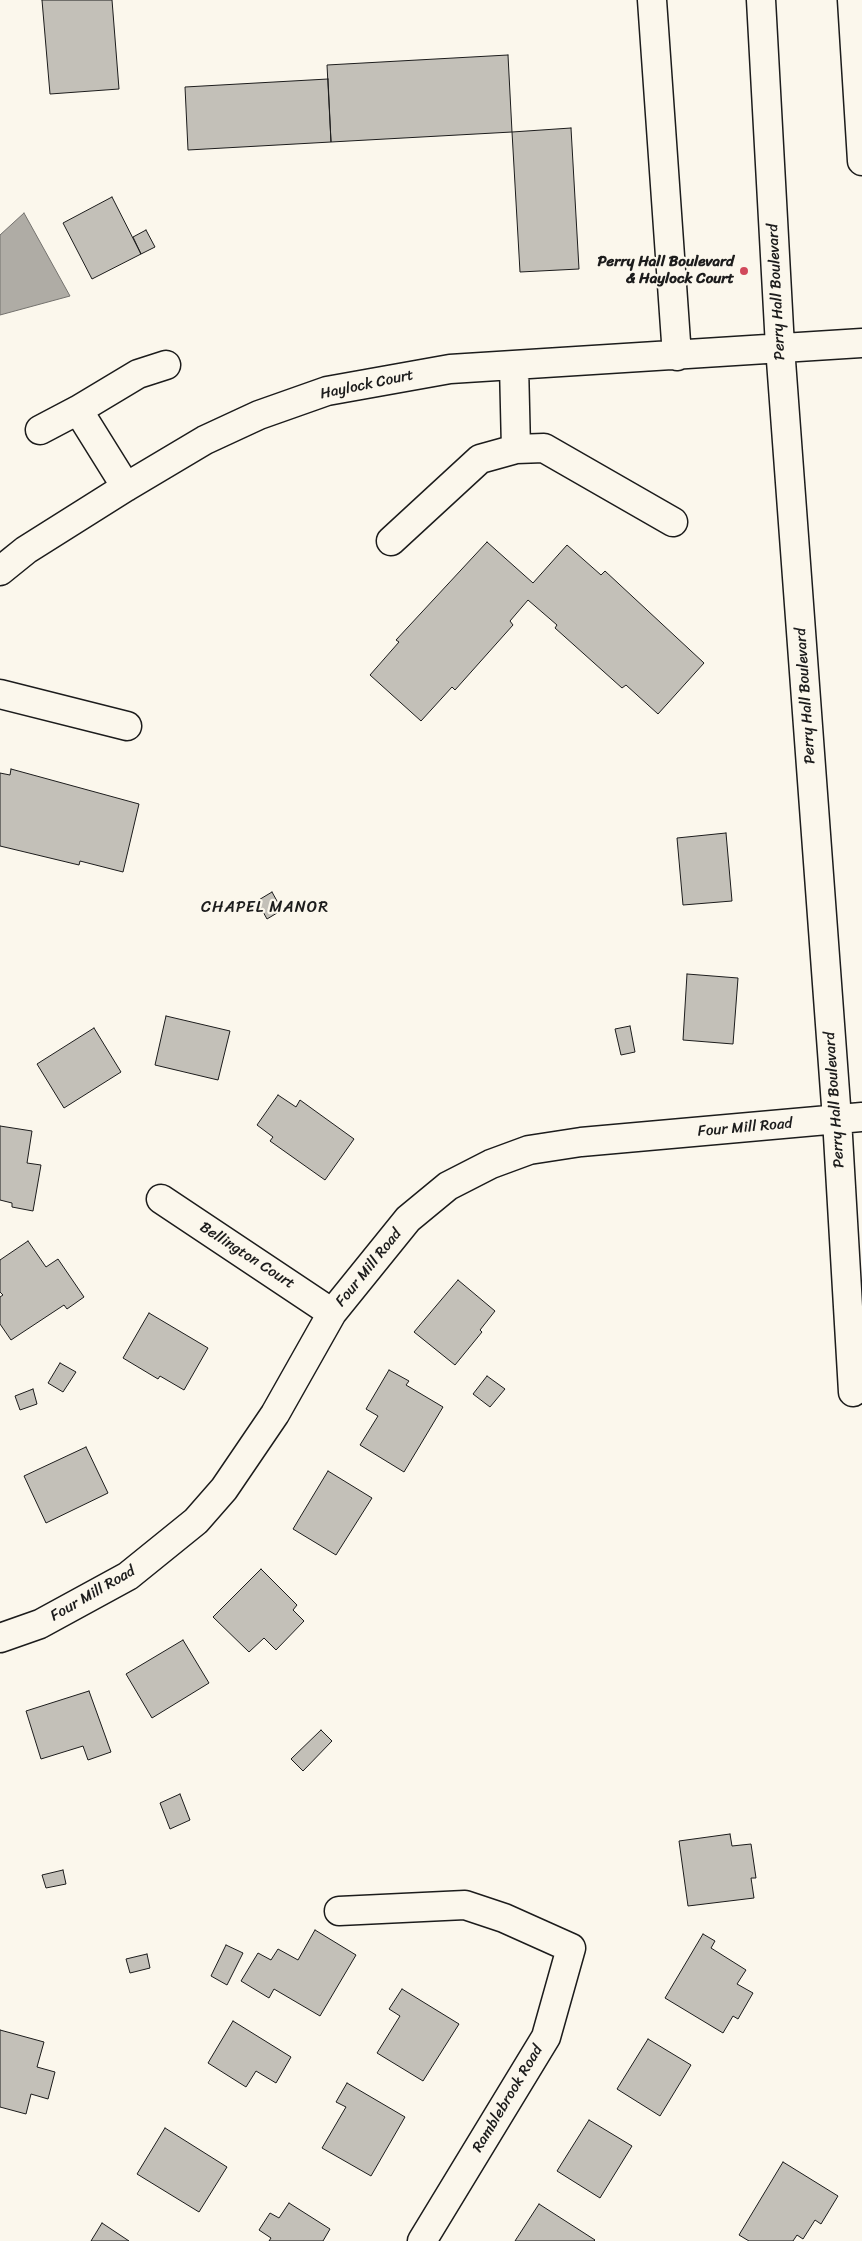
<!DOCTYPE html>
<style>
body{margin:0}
canvas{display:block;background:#fbf7ec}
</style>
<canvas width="862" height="2241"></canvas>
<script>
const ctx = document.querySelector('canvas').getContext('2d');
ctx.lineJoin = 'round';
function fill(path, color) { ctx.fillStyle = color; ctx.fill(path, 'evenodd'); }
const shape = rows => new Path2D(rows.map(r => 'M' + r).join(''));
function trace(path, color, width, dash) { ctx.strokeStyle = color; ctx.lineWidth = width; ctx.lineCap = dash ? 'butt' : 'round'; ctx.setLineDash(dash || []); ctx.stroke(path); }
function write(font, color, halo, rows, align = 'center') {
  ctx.font = font + ' Sriracha,sans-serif'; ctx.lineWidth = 4.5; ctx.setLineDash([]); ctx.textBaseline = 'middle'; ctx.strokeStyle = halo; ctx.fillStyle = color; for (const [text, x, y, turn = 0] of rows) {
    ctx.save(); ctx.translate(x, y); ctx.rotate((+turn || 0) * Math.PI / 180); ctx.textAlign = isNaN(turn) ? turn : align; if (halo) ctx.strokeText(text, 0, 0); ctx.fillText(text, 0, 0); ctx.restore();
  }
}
const water = shape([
 [24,213,70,296,0,315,0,235,24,213]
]);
fill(water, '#afaca5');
trace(water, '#74726e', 1);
const building = shape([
 [42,0,112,0,119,89,50,94,42,0],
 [508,55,512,132,331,142,327,65,508,55],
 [328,79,331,142,188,150,185,87,328,79],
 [571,128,579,269,520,272,512,132,571,128],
 [112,197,141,254,92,279,63,223,112,197],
 [146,230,155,247,141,254,133,237,146,230],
 [487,542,533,583,567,545,601,575,605,571,704,663,658,714,626,685,622,688,555,628,557,625,528,600,510,621,513,625,455,690,452,687,421,721,370,675,399,642,396,640,487,542],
 [11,769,139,804,123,872,80,861,79,865,0,846,0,773,10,775,11,769],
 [726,833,732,901,683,905,677,838,726,833],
 [272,892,282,910,267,919,257,901,272,892],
 [687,974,738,978,733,1044,683,1040,687,974],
 [166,1016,230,1031,218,1080,155,1065,166,1016],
 [630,1026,635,1052,621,1055,615,1029,630,1026],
 [94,1028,121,1072,64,1108,37,1064,94,1028],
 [278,1095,296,1107,300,1100,354,1139,325,1180,270,1141,273,1137,257,1125,278,1095],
 [0,1126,32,1131,27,1163,41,1165,33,1211,12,1207,12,1203,0,1200,0,1126],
 [28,1241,46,1267,58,1259,84,1297,67,1309,64,1305,11,1340,0,1324,0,1297,3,1295,0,1292,0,1260,28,1241],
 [458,1280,495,1311,480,1330,482,1332,455,1365,414,1332,458,1280],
 [149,1313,208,1348,184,1390,160,1376,158,1379,123,1358,149,1313],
 [60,1363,76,1372,63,1392,48,1383,60,1363],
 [389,1370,409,1381,406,1385,443,1407,404,1472,360,1445,378,1416,366,1409,389,1370],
 [487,1376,505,1389,490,1407,473,1394,487,1376],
 [33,1389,37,1404,20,1410,15,1396,33,1389],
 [86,1447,108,1493,46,1523,24,1476,86,1447],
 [328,1471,372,1498,336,1555,293,1529,328,1471],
 [261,1569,297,1605,293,1610,304,1621,276,1650,264,1638,249,1652,213,1617,261,1569],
 [183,1640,209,1683,152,1718,126,1674,183,1640],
 [89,1691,111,1752,88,1760,83,1746,41,1759,26,1711,89,1691],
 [321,1730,332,1741,303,1771,291,1759,321,1730],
 [180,1794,190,1820,170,1829,160,1803,180,1794],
 [730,1834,732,1846,751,1844,756,1878,751,1878,754,1898,688,1906,679,1841,730,1834],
 [63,1870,66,1884,46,1888,42,1875,63,1870],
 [315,1930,356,1955,320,2016,274,1989,269,1998,241,1981,258,1953,271,1960,278,1949,298,1960,315,1930],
 [703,1934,715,1941,711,1948,746,1970,737,1984,753,1993,738,2019,733,2016,723,2033,665,1998,703,1934],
 [226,1945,243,1953,227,1985,211,1976,226,1945],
 [147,1954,150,1968,130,1973,126,1959,147,1954],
 [402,1989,459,2024,423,2081,377,2053,400,2016,389,2009,402,1989],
 [233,2021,291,2057,276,2083,256,2071,246,2087,208,2063,233,2021],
 [0,2030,44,2042,37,2067,55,2072,48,2099,31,2094,26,2114,0,2107,0,2030],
 [648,2039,691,2065,660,2116,617,2089,648,2039],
 [347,2083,405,2117,371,2176,322,2148,346,2107,336,2102,347,2083],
 [589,2120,632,2146,600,2198,557,2171,589,2120],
 [165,2128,227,2167,199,2212,137,2174,165,2128],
 [783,2162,838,2196,821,2224,815,2220,803,2239,797,2235,793,2241,749,2241,739,2235,783,2162],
 [289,2203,330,2229,323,2241,269,2241,271,2238,259,2230,270,2213,279,2218,289,2203],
 [539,2204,595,2240,594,2241,515,2241,539,2204],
 [102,2223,129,2241,91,2241,102,2223]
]);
fill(building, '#c3c0b8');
trace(building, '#1c1c1c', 1);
const minor = shape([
 [652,0,677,356],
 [761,0,780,347,837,1119,853,1392],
 [852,0,862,161],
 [514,365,516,449],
 [78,410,126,487],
 [40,430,78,410,138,374,166,365],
 [391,541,480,459,516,449,544,448,673,522],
 [0,571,26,550,126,487,205,440,259,415,327,391,450,369,862,343],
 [0,694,127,726],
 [161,1199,332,1313],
 [0,1638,40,1624,128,1576,196,1521,224,1489,275,1414,332,1313,408,1219,448,1186,491,1164,529,1150,581,1142,862,1117],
 [339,1911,465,1905,504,1918,571,1948,546,2037,422,2241]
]);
trace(minor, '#1c1c1c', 31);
trace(minor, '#fbf7ec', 28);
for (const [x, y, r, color] of [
 [744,271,5,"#d1495b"]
]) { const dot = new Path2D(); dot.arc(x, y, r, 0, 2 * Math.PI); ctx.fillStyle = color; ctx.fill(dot); trace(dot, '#fbf7ec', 2); }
write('bold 15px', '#1c1c1c', '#fbf7ec', [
 ["Perry Hall Boulevard",734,262],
 ["& Haylock Court",734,279]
], 'right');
write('15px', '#1c1c1c', '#fbf7ec', [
 ["Perry Hall Boulevard",777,292,-93],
 ["Haylock Court",367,385,-12],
 ["Perry Hall Boulevard",806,696,-94],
 ["Perry Hall Boulevard",835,1100,-94],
 ["Four Mill Road",745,1128,-5],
 ["Bellington Court",247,1256,33],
 ["Four Mill Road",369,1268,-51],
 ["Four Mill Road",93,1594,-30],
 ["Ramblebrook Road",508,2099,-59]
]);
ctx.letterSpacing = '1px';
write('16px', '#1c1c1c', '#fbf7ec', [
 ["CHAPEL MANOR",265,908]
]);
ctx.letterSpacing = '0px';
</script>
